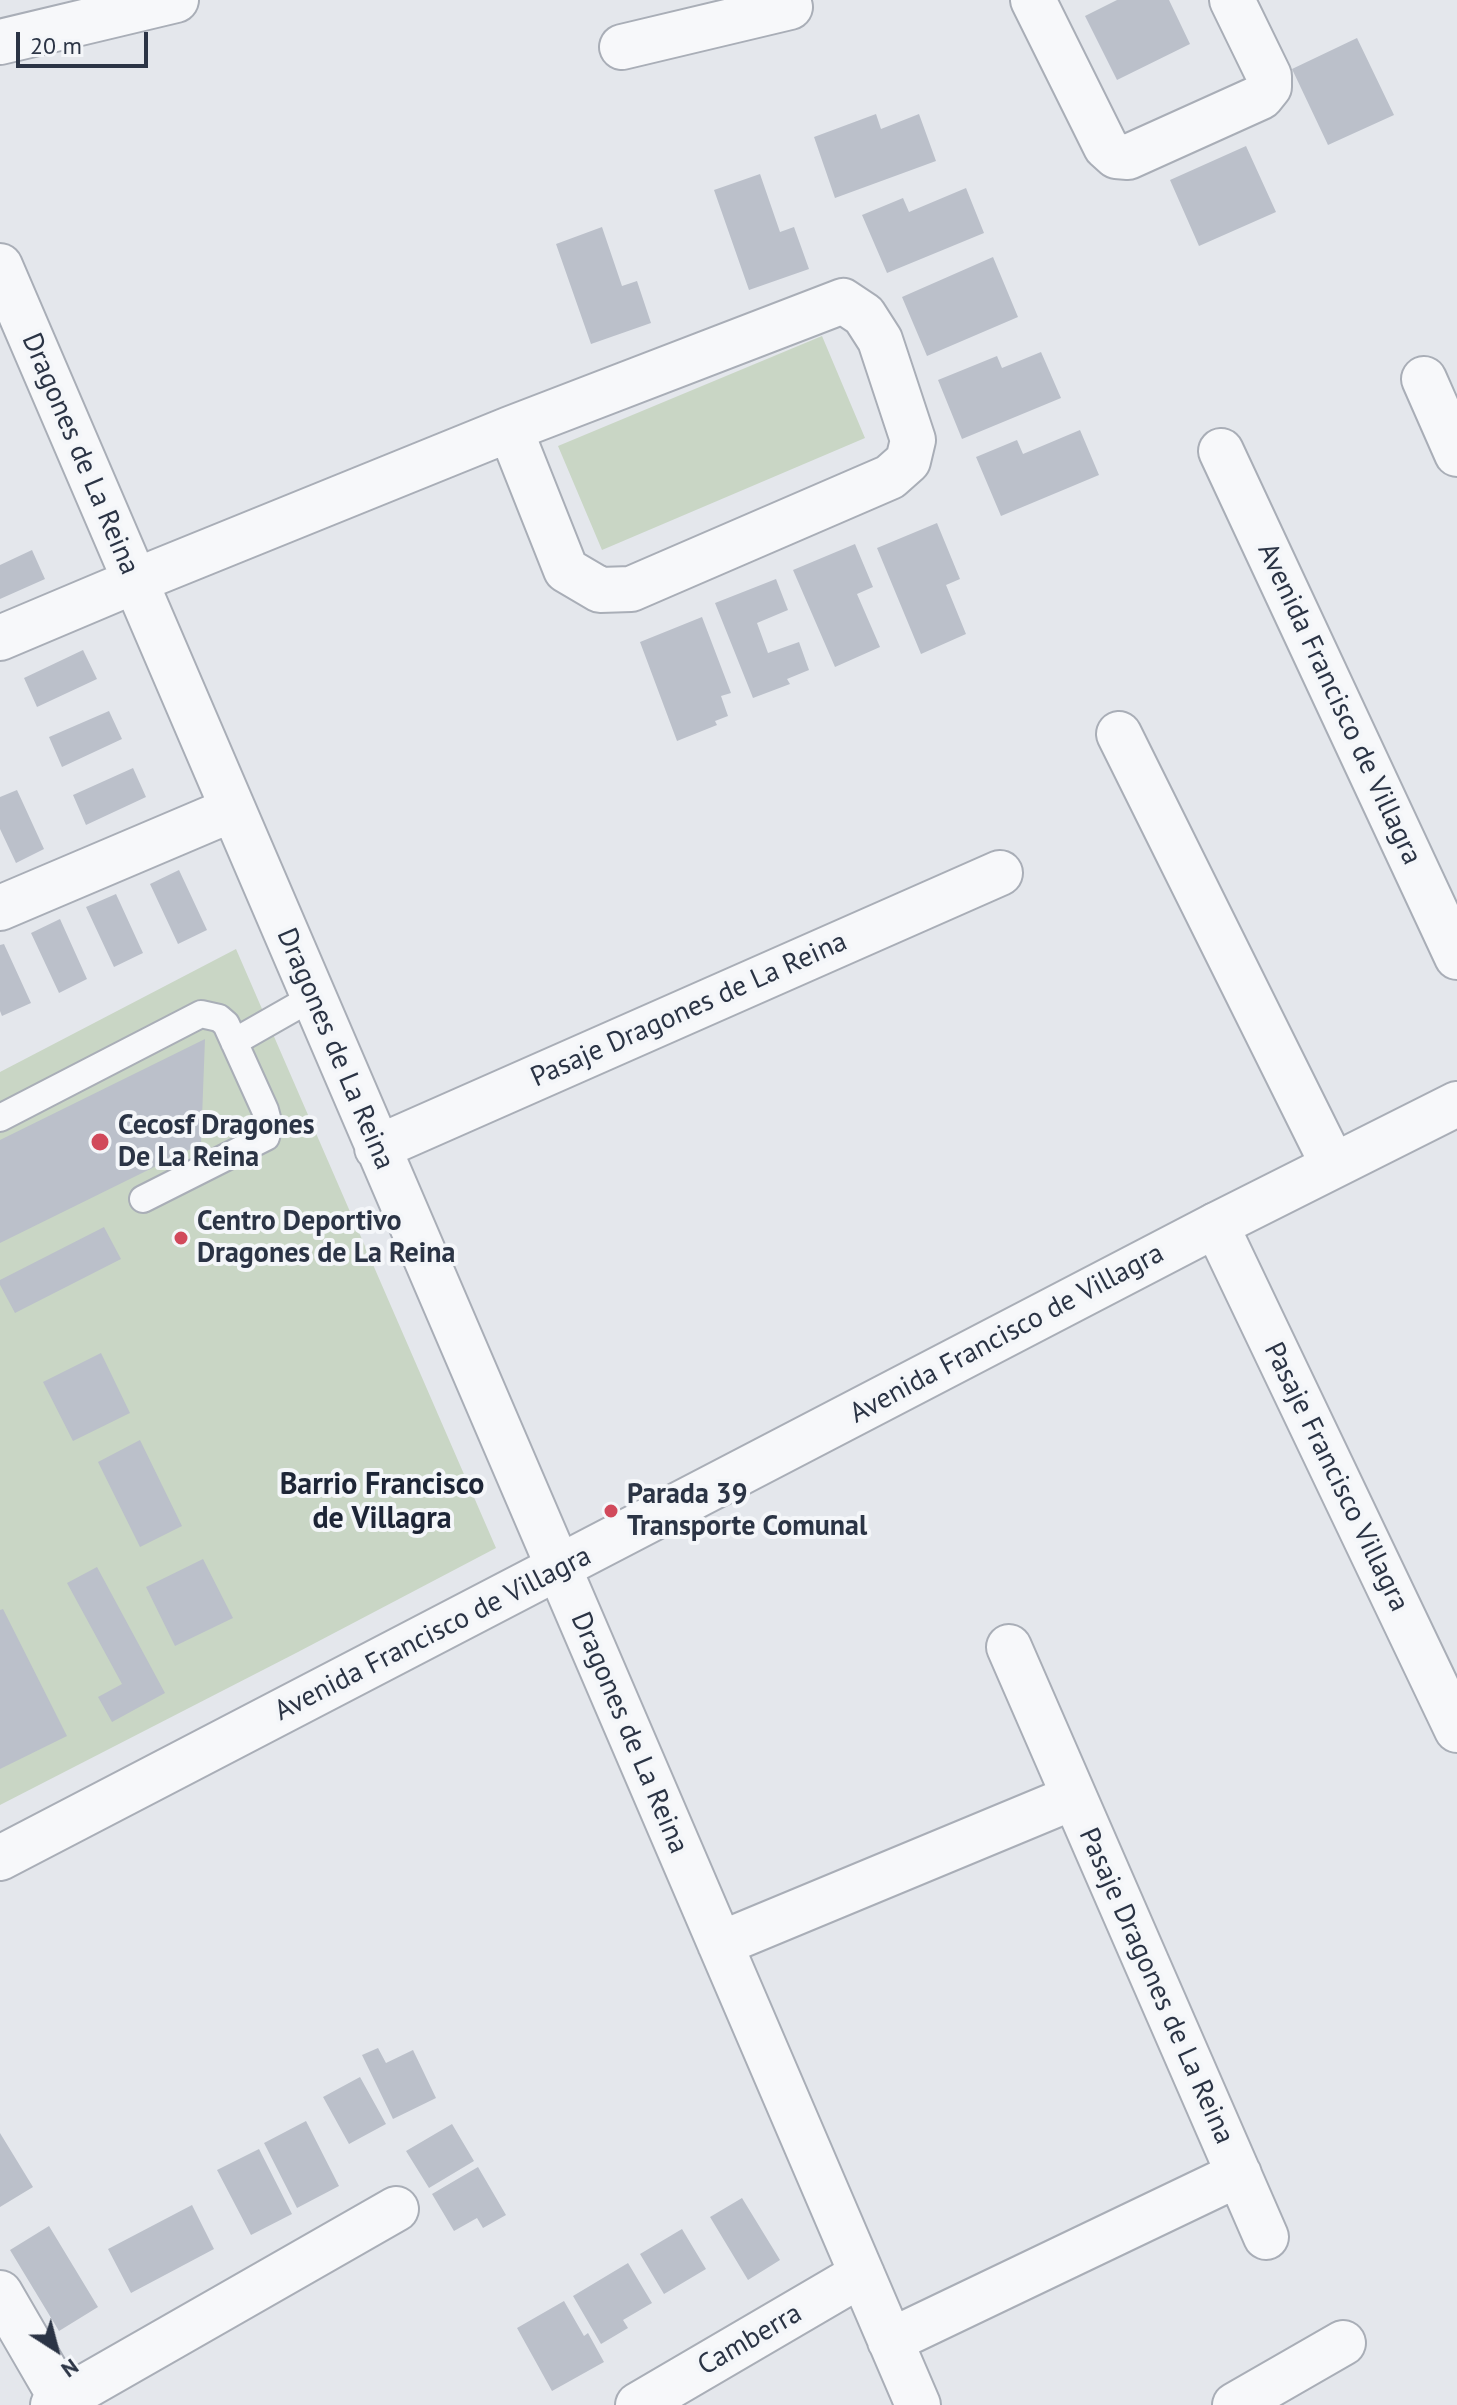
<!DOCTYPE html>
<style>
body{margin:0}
#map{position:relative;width:1457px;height:2405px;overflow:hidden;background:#e4e7ec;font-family:"PT Sans",sans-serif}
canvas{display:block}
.north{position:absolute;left:16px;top:2309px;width:80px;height:80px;-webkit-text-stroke:6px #f4f6f9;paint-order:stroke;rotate:144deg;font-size:22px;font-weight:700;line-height:32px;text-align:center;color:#2b3445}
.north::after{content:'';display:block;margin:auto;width:28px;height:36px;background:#2b3445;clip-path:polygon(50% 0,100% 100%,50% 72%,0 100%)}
.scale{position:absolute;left:16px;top:32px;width:132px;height:36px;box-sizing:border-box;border:4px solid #2b3445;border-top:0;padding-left:10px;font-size:24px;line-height:28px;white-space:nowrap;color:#2b3445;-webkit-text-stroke:6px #f4f6f9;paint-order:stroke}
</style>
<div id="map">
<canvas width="1457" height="2405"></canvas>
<div class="north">N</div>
<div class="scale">20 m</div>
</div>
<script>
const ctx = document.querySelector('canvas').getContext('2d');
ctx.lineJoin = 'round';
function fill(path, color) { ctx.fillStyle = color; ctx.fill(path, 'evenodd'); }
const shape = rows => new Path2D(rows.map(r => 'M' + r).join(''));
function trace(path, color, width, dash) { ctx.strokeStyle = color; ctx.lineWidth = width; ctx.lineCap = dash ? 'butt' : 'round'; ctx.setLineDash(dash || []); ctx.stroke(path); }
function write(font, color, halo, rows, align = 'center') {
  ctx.font = font + ' "PT Sans",sans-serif'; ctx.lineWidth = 8; ctx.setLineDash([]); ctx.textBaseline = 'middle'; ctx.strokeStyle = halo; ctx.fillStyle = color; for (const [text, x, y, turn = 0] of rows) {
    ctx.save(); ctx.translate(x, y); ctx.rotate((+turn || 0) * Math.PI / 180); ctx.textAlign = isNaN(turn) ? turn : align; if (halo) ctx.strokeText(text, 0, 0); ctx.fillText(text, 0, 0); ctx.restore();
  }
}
fill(shape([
 [822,336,865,438,602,550,558,446],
 [236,949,496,1548,298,1652,0,1805,0,1072]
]), '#c9d6c5');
fill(shape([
 [1117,0,1169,0,1190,44,1117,80,1085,16],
 [1357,38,1394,115,1328,145,1292,69],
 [876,114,881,129,919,114,936,161,835,198,814,137],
 [1246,146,1276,212,1199,246,1170,180],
 [760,174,780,232,794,227,809,269,749,290,714,190],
 [966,188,984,233,887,273,862,215,903,198,909,212],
 [602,227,622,286,637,281,651,323,591,344,556,244],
 [993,257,1018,317,927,356,902,297],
 [1041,352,1061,398,962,439,938,380,997,356,1002,368],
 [1080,430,1099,475,1001,516,976,457,1017,440,1023,454],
 [937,523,960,579,946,585,966,634,921,654,877,548],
 [855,544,873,587,857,594,880,647,835,667,793,570],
 [32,550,45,579,0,599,0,565],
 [776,579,788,610,757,623,768,653,799,642,809,670,787,679,790,684,753,698,715,603],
 [702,617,731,693,721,696,728,716,715,721,717,725,677,741,640,642],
 [83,650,97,679,37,707,24,678],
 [109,711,122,739,62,767,49,737],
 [133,768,146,797,86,825,73,795],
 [17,790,44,849,16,863,0,829,0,797],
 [179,870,207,930,178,944,150,884],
 [116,894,143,953,114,967,86,907],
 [60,919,87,979,59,993,31,933],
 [4,944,31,1003,2,1016,0,1011,0,945],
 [205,1039,201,1144,0,1243,0,1140],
 [104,1227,121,1259,15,1313,0,1285,0,1280],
 [101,1353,130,1413,73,1441,43,1382],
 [140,1440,182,1526,140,1547,98,1462],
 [203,1559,233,1618,175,1646,146,1587],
 [97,1567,165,1693,112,1722,98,1697,122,1684,67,1583],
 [3,1609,67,1736,0,1769,0,1610],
 [378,2048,386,2063,413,2050,436,2098,393,2119,362,2055],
 [360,2077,386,2124,349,2144,323,2097],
 [306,2121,339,2186,297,2208,264,2143],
 [452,2124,474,2161,429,2188,406,2151],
 [0,2133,33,2187,0,2207],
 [259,2149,292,2214,251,2235,217,2170],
 [478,2167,506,2215,483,2228,477,2218,454,2231,432,2194],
 [742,2198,780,2260,748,2280,710,2217],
 [192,2205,214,2249,131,2293,108,2249],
 [49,2226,98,2307,59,2331,10,2250],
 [682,2229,706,2269,664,2294,640,2254],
 [628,2263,652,2303,623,2320,628,2328,601,2344,573,2296],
 [564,2301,584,2336,588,2333,604,2362,552,2391,517,2328]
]), '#bbc0ca');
const service = shape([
 [234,1042,313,997],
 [0,1118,201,1014,219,1018,226,1024,265,1110,269,1125,266,1137,143,1199]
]);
const minor = shape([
 [1033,0,1106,147,1116,156,1128,157,1261,97,1269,87,1269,76,1232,0],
 [0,42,176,0],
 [622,47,790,7],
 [0,266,918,2405],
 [1424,379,1457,454],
 [1221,451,1457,957],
 [0,638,135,581,510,429,843,301,864,315,880,340,913,440,908,461,890,477,631,589,600,590,566,570,510,429],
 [1119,734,1333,1165],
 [0,908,233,809],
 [377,1148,1000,873],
 [1216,1225,1457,1730],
 [1009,1647,1266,2237],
 [720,1944,1074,1797],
 [0,2293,62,2400],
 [890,2341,1239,2174],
 [53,2405,396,2209],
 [638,2405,862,2274],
 [1235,2405,1343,2343]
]);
const tertiary = shape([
 [0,1858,1216,1225,1457,1104]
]);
trace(service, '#a9aeb7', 30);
trace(minor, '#a9aeb7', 48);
trace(tertiary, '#a9aeb7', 48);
trace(service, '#f7f8fa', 26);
trace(minor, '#f7f8fa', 44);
trace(tertiary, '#f7f8fa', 44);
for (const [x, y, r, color] of [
 [100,1142,10,"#d1495b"],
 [181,1238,8,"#d1495b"],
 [611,1511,8,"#d1495b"]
]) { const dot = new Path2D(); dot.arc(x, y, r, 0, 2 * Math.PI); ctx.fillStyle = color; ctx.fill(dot); trace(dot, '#f4f6f9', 3); }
write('28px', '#2b3445', '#f4f6f9', [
 ["Dragones de La Reina",80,454,67],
 ["Avenida Francisco de Villagra",1339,704,65],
 ["Pasaje Dragones de La Reina",689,1010,-24],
 ["Dragones de La Reina",335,1049,67],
 ["Avenida Francisco de Villagra",1007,1334,-28],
 ["Pasaje Francisco Villagra",1336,1477,64],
 ["Avenida Francisco de Villagra",433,1634,-27],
 ["Dragones de La Reina",629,1733,67],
 ["Pasaje Dragones de La Reina",1156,1986,66],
 ["Camberra",750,2340,-30]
]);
write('bold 28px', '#2b3445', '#f4f6f9', [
 ["Cecosf Dragones",118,1126],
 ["De La Reina",118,1158],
 ["Centro Deportivo",197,1222],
 ["Dragones de La Reina",197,1254],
 ["Parada 39",627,1495],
 ["Transporte Comunal",627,1527]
], 'left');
write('bold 30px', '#1d2536', '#f4f6f9', [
 ["Barrio Francisco",382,1485],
 ["de Villagra",382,1519]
]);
</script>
